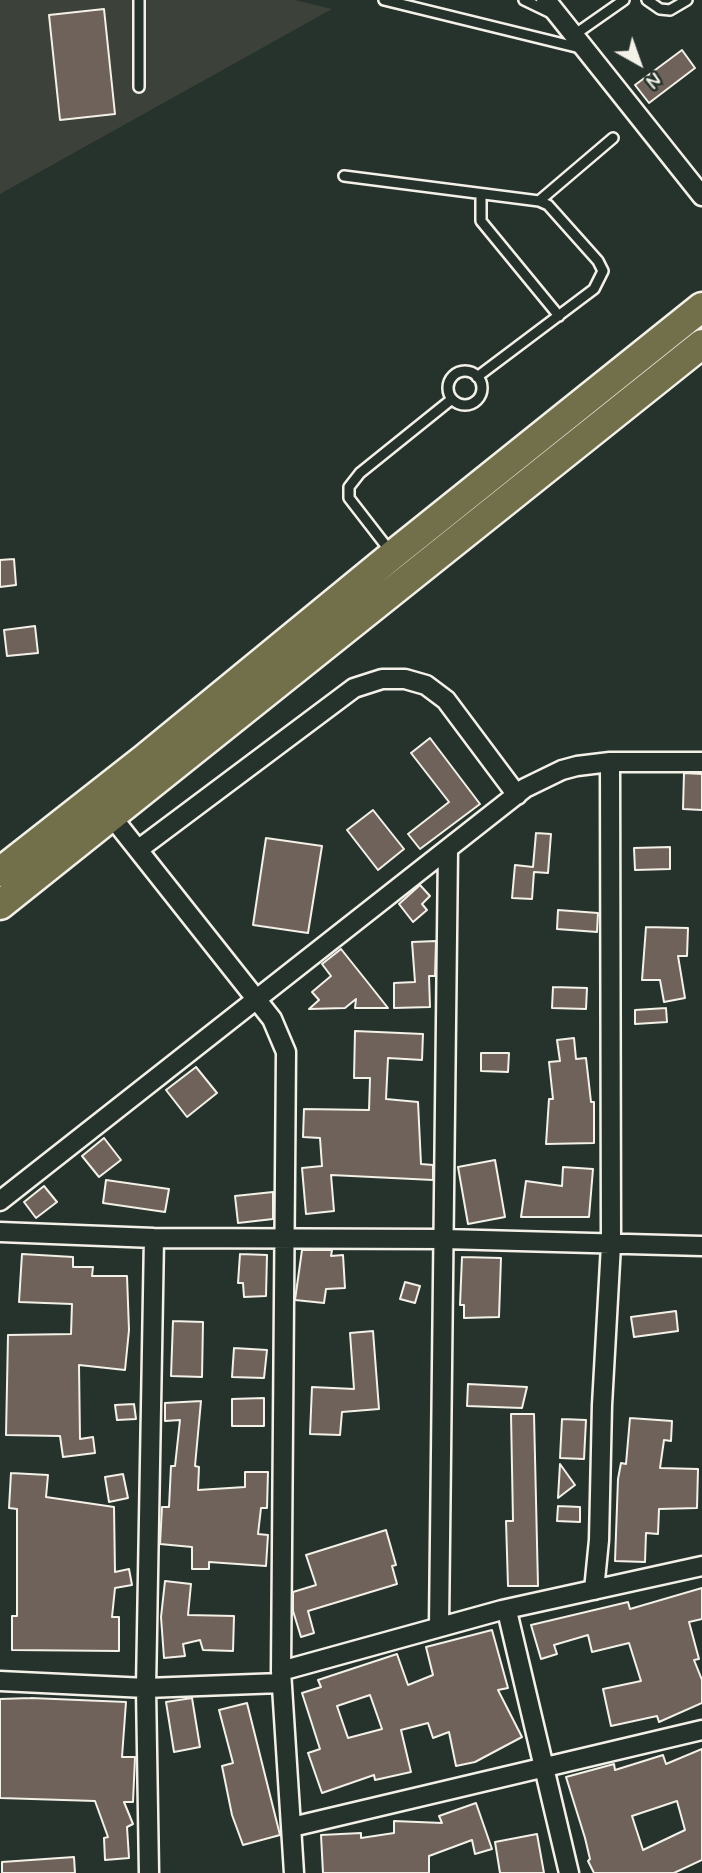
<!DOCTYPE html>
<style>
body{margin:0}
#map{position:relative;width:702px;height:1873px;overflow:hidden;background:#26332d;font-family:Mynerve,sans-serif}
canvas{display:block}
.north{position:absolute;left:604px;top:28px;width:70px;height:70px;-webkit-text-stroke:5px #26332d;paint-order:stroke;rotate:140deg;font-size:19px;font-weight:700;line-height:28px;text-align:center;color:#f4f1e8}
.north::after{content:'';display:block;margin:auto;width:24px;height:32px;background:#f4f1e8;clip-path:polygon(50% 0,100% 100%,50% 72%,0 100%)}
</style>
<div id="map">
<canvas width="702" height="1873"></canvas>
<div class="north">N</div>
</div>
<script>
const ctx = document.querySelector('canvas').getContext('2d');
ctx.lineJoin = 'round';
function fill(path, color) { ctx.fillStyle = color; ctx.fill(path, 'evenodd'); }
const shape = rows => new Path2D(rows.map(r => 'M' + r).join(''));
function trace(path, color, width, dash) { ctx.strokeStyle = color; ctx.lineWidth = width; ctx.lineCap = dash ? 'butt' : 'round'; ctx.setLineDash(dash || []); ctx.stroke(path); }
fill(shape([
 [0,0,295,0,332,9,0,194]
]), '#3c413a');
const building = shape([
 [104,9,115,114,60,120,49,15,104,9],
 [682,50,695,68,649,103,635,85,682,50],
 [14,559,16,585,0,587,0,560,14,559],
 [35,626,38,653,7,656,4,630,35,626],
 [430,738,480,804,420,849,408,834,449,802,411,753,430,738],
 [684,773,702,774,702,810,683,809,684,773],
 [373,810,404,849,378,870,347,830,373,810],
 [536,833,551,834,548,873,534,872,532,899,512,898,515,865,533,867,536,833],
 [266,838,322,846,308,933,253,925,266,838],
 [670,847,670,869,635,870,634,848,670,847],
 [420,885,430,896,422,904,427,910,413,922,399,904,420,885],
 [558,910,598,913,597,932,557,929,558,910],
 [646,927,688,928,687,956,678,956,685,998,664,1002,660,980,642,980,646,927],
 [436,941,435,976,429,976,430,1007,394,1008,394,983,415,982,412,942,436,941],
 [341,949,369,984,388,1008,355,1008,356,999,345,1008,309,1009,319,1000,312,992,331,976,322,964,341,949],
 [553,987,587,988,586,1009,552,1008,553,987],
 [666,1008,667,1022,635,1024,635,1010,666,1008],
 [355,1031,423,1034,422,1060,388,1058,386,1099,418,1102,421,1164,433,1165,433,1180,331,1175,334,1211,306,1214,302,1168,322,1166,320,1138,303,1137,304,1109,369,1110,370,1078,354,1078,355,1031],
 [574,1038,576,1059,586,1058,591,1102,594,1102,594,1143,546,1144,549,1099,553,1099,549,1062,560,1061,557,1040,574,1038],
 [481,1053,509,1053,508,1072,481,1071,481,1053],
 [196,1067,217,1093,187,1117,166,1090,196,1067],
 [104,1138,121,1160,99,1177,82,1156,104,1138],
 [495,1160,505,1217,468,1224,458,1167,495,1160],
 [563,1167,593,1169,589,1217,521,1217,526,1181,562,1186,563,1167],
 [106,1180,169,1189,165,1212,103,1203,106,1180],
 [44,1186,57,1202,36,1218,24,1202,44,1186],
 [273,1192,273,1219,238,1223,235,1196,273,1192],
 [302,1250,332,1250,331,1256,343,1255,345,1288,326,1289,324,1303,295,1300,302,1250],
 [22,1254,73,1257,73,1267,93,1267,92,1276,127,1276,129,1330,125,1370,79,1365,80,1439,93,1437,95,1453,63,1457,60,1436,6,1435,8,1335,71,1334,72,1304,19,1302,22,1254],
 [240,1254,267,1255,266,1296,244,1297,243,1283,238,1283,240,1254],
 [462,1257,501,1258,499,1317,464,1318,464,1305,460,1305,462,1257],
 [405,1282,420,1286,415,1303,400,1299,405,1282],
 [676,1311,678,1331,634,1337,631,1317,676,1311],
 [173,1321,203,1322,202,1377,171,1376,173,1321],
 [373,1331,379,1409,342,1412,340,1435,310,1434,312,1387,354,1389,350,1333,373,1331],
 [234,1348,267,1350,264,1378,232,1377,234,1348],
 [468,1384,527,1387,522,1408,467,1406,468,1384],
 [264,1398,264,1426,232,1426,232,1399,264,1398],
 [201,1401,195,1466,199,1467,198,1490,245,1487,245,1472,268,1472,267,1508,261,1508,258,1534,268,1535,266,1566,209,1562,209,1569,192,1569,192,1547,160,1544,162,1507,169,1507,171,1466,175,1466,180,1420,165,1421,165,1403,201,1401],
 [134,1404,136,1419,117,1420,115,1405,134,1404],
 [511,1414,534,1414,538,1586,508,1586,506,1521,513,1521,511,1414],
 [630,1418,672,1421,671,1441,664,1440,660,1468,698,1469,697,1508,659,1509,658,1534,646,1533,645,1562,615,1561,618,1479,621,1463,626,1464,630,1418],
 [562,1419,586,1420,584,1459,560,1458,562,1419],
 [560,1464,575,1485,558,1498,560,1464],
 [11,1473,48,1475,46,1497,114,1507,115,1572,129,1569,132,1585,115,1588,112,1617,119,1617,119,1651,12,1650,12,1616,17,1616,17,1509,9,1508,11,1473],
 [123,1474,128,1498,109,1502,105,1477,123,1474],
 [558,1506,580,1507,580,1522,557,1521,558,1506],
 [386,1530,396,1565,392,1566,397,1584,308,1611,314,1633,301,1637,293,1611,293,1592,316,1585,306,1555,386,1530],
 [165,1581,191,1584,188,1615,234,1616,233,1651,203,1650,200,1640,183,1644,185,1656,164,1658,161,1617,165,1581],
 [702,1588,702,1619,689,1622,699,1659,694,1660,702,1680,702,1703,659,1722,657,1716,611,1726,603,1689,641,1681,629,1643,592,1652,588,1635,554,1645,557,1654,541,1659,531,1625,628,1602,630,1609,702,1588],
 [492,1630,508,1688,498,1690,522,1737,475,1762,456,1766,449,1732,433,1738,428,1723,401,1730,411,1772,375,1780,374,1775,322,1793,308,1753,320,1749,302,1693,321,1687,318,1680,397,1654,408,1685,433,1675,426,1647,492,1630],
 [370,1695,382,1729,348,1738,337,1706,370,1695],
 [31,1698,126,1702,122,1757,135,1757,133,1802,124,1802,133,1824,127,1827,129,1858,105,1860,104,1838,108,1837,95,1801,0,1798,0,1699,31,1698],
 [192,1698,200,1747,174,1752,166,1702,192,1698],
 [247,1703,280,1835,243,1845,232,1815,222,1766,233,1763,219,1710,247,1703],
 [702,1749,702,1860,674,1873,594,1873,588,1861,590,1859,585,1838,566,1777,614,1764,615,1770,663,1755,666,1764,702,1749],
 [677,1801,685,1830,643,1850,632,1816,677,1801],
 [476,1803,492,1849,475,1854,472,1840,429,1856,429,1873,323,1873,321,1835,361,1833,361,1838,394,1833,394,1821,442,1823,439,1816,476,1803],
 [537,1834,544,1873,500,1873,495,1842,537,1834],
 [74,1857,75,1873,2,1873,2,1862,74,1857]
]);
fill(building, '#6e625a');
trace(building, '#f4f1e8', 2);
const lane = shape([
 [139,0,139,87],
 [384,0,580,48],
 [524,0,551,13],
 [647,0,660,9,670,10,687,0],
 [574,35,624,0],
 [344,176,539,201,548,205,598,261,603,271,594,289,477,377],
 [481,194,481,221,559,316],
 [539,201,613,138],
 '448 388a17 17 0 1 1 34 0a17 17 0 1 1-34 0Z',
 [390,551,349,498,349,487,360,473,452,399]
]);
const street = shape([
 [546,0,702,196],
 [112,817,272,1019,286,1052,281,1671,294,1873],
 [139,849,354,688,382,679,405,679,426,685,446,700,517,795],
 [0,1201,525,788,562,770,577,766,610,762,702,762],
 [0,1232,154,1238,445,1239,702,1246],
 [594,1590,599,1540,602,1405,611,1245,610,762],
 [507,1611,569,1873],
 [439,1626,448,849],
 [281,1671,502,1610,702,1566],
 [0,1681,146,1688,281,1683],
 [292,1827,702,1730],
 [149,1873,146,1688,154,1238]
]);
const primary = shape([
 [0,872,144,759,395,553,702,307],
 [0,905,702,344]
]);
trace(lane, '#f4f1e8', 14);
trace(street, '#f4f1e8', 23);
trace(primary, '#f4f1e8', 33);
trace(lane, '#26332d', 9);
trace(street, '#26332d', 18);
trace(primary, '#71704a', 28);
</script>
